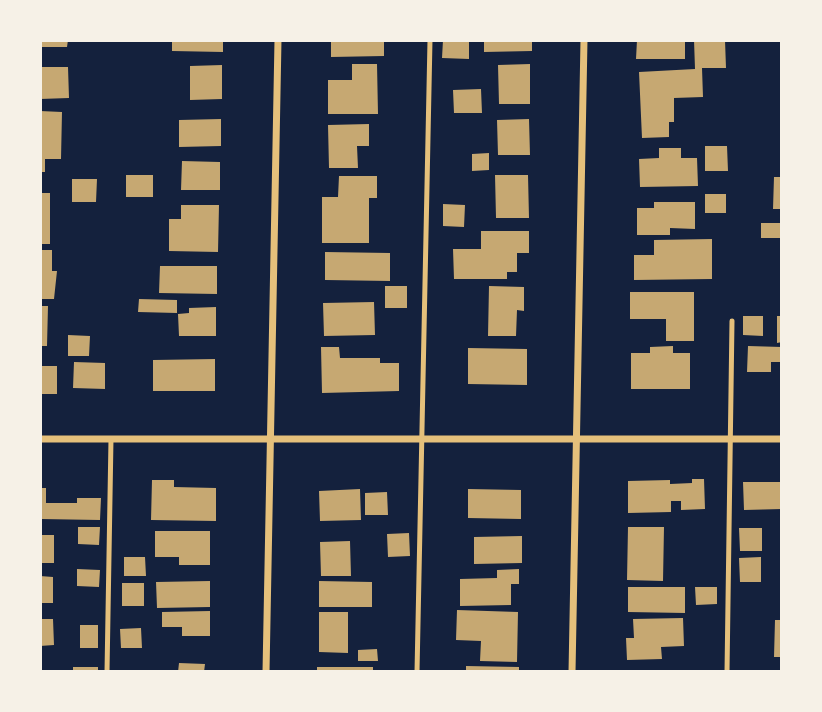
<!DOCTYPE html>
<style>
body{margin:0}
#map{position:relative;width:822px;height:712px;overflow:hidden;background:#14213d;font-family:Lato,sans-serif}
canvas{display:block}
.frame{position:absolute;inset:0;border:42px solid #f6f1e7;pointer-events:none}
</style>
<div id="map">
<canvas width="822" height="712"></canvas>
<div class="frame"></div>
</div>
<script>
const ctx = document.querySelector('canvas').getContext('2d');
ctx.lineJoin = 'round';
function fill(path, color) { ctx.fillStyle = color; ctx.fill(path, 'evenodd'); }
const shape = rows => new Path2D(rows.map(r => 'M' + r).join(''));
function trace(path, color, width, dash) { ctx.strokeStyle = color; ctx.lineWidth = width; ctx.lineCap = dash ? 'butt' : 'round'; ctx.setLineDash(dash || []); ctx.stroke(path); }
fill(shape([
 [40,40,68,40,67,47,40,47],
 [172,40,223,40,223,52,172,51],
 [331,40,384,40,384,56,331,57],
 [443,40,469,40,469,59,442,58],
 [484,40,532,40,532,51,484,52],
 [637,40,685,40,685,59,636,59],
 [694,40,725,40,726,68,702,68,703,97,674,98,674,122,669,122,669,137,642,138,639,72,695,69],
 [352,64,377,64,378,114,328,114,328,80,352,80],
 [530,64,530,104,499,104,498,65],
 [222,65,222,99,190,100,190,66],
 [41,67,68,67,69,98,40,99],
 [481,89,482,113,454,113,453,90],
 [40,111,62,112,61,159,45,159,45,172,40,172],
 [221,119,221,146,179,147,179,120],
 [529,119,530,155,498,155,497,120],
 [369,124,369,146,357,146,358,168,329,168,328,125],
 [705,146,727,146,728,171,705,171],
 [659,148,681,148,681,158,697,158,698,186,640,187,639,159,659,158],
 [489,153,489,170,472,171,472,154],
 [182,161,220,162,220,190,181,190],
 [126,175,153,175,153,197,126,197],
 [495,175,528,175,529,218,496,218],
 [339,176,377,176,377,198,369,198,369,243,322,243,322,197,338,197],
 [774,177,782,177,782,209,773,209],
 [72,179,97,179,96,202,72,202],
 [40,193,50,193,50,244,40,244],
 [705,194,726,194,726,213,705,213],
 [654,202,695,202,695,229,670,228,670,235,637,235,637,208,654,208],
 [443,204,465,205,464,227,443,226],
 [181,205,219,205,218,252,169,251,169,219,181,219],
 [761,223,782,223,782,238,761,238],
 [481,231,529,231,529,253,517,253,517,272,507,272,507,279,454,279,453,249,481,249],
 [712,239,712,279,634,280,634,255,654,255,654,240],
 [40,250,52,250,52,271,57,271,54,299,40,299],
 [325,252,390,253,390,281,325,280],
 [160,266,217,266,217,294,159,293],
 [385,286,407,286,407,308,385,308],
 [489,286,524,287,524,311,517,310,516,336,488,336],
 [630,292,694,292,694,341,666,341,666,319,630,319],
 [139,299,177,300,177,313,138,312],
 [374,302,375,335,324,336,323,303],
 [40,306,48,306,47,346,40,346],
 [216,307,216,336,179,336,178,314,189,313,189,308],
 [743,316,763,316,763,336,743,335],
 [777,316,782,316,782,342,777,343],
 [68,335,90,336,89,356,68,356],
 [673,346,673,353,690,353,690,389,631,389,631,353,650,353,650,347],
 [748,346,782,347,782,362,771,362,771,372,747,372],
 [321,347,339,347,340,358,380,358,380,363,399,363,399,391,322,393],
 [468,348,527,349,527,385,468,384],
 [215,359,215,391,153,391,153,360],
 [74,362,105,363,105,389,73,388],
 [40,366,57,366,57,394,40,394],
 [692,479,704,479,705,509,681,510,681,501,671,501,671,512,628,513,628,481,670,480,670,484,692,483],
 [152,480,174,480,174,487,216,488,216,521,151,520],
 [743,482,782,482,782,509,744,510],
 [40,488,46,488,46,503,77,503,77,498,101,498,100,520,40,519],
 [360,489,361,520,320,521,319,491],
 [468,489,521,490,521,519,468,518],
 [387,492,388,515,365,515,365,493],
 [78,527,100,527,99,545,78,544],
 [628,527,664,527,663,581,627,580],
 [739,528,762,528,762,551,740,551],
 [155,531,210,531,210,565,179,565,179,557,155,557],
 [409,533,410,556,388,557,387,534],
 [40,535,54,535,54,563,40,563],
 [522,536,522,563,474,564,474,537],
 [350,541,351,576,321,576,320,542],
 [124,557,145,557,146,576,124,576],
 [761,557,761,582,740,582,739,558],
 [77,569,100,570,99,587,77,586],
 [519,569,519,584,511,584,511,605,460,606,460,579,497,578,497,570],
 [40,576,53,577,53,603,40,603],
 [210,581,210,607,157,608,156,582],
 [319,581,372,582,372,607,319,607],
 [122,583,144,583,144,606,122,606],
 [628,587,685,587,685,613,628,612],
 [695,587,717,587,717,604,696,605],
 [457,610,518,612,517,662,480,661,481,641,456,640],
 [210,611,210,636,182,636,182,627,162,627,162,612],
 [319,612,348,612,348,653,319,652],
 [683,618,684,646,661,647,662,659,627,660,626,638,634,638,633,619],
 [40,619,53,619,54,645,40,646],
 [775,620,782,620,782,657,774,657],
 [80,625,98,625,98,648,80,648],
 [141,628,142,648,121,648,120,629],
 [377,649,378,661,358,661,358,650],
 [179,663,205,664,204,672,178,672],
 [466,666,519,667,519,672,466,672],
 [73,667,98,667,98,672,73,672],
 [317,667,373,667,373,672,317,672]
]), '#c6a872');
trace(shape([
 [107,672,111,439],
 [417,672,430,40],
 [727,672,732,321]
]), '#e5c07b', 5);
trace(shape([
 [40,439,782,439],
 [266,672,278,40],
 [572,672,584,40]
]), '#e5c07b', 7);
</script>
